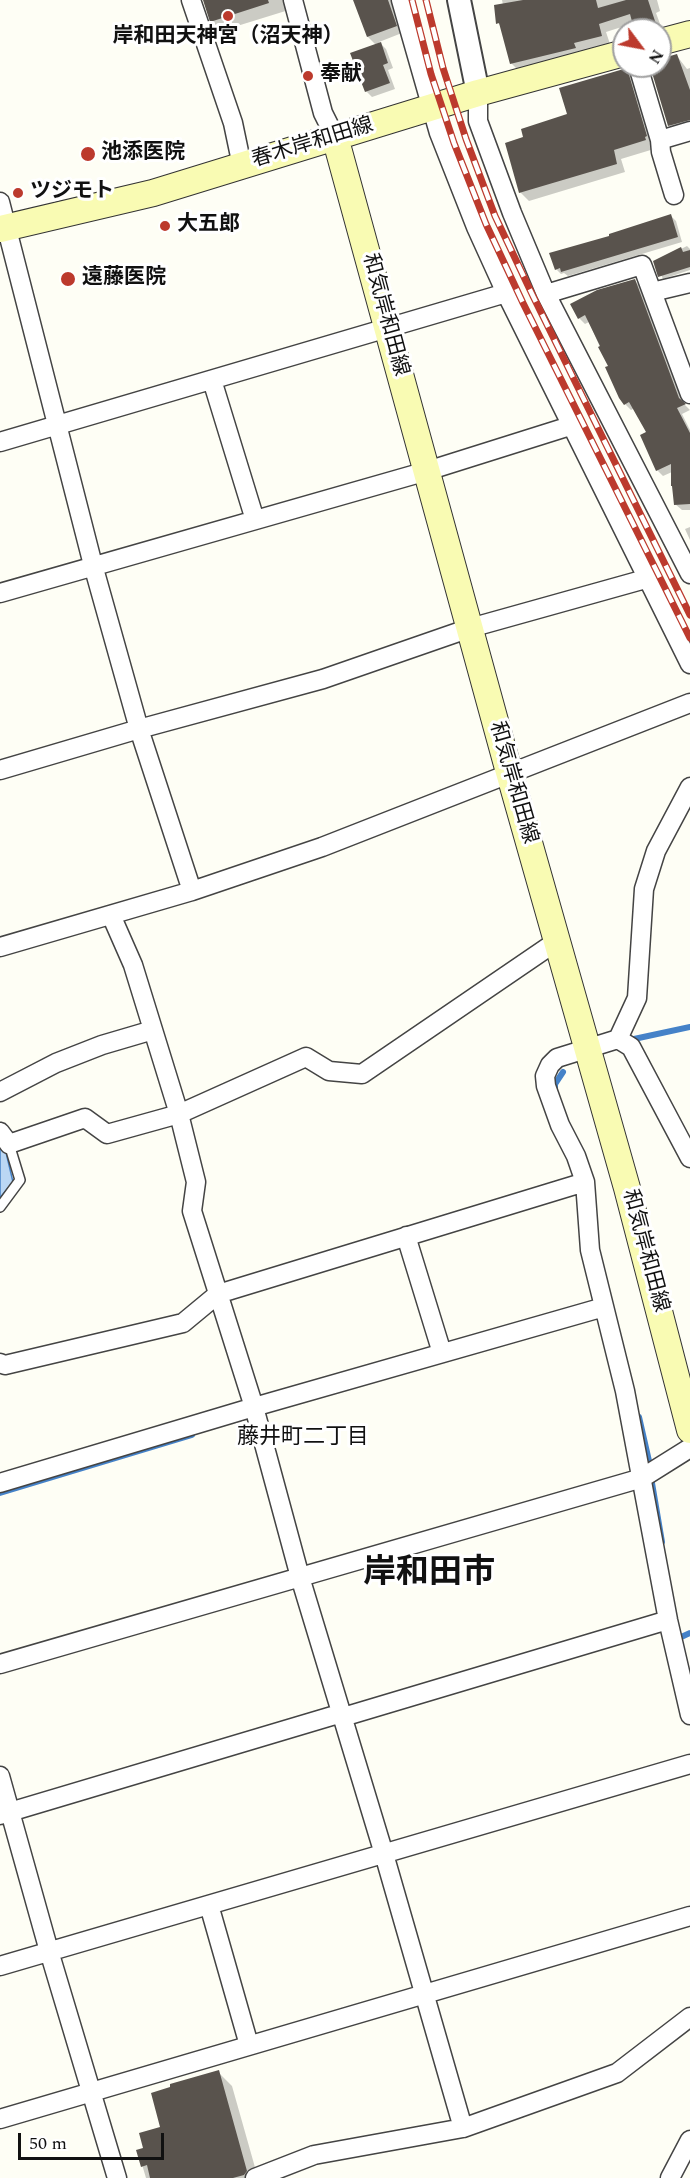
<!DOCTYPE html>
<meta charset="utf-8">
<style>
body{margin:0}
#map{position:relative;width:690px;height:2178px;overflow:hidden;background:#fefef5;font-family:Spectral,serif}
canvas{display:block}
.north{position:absolute;left:612px;top:18px;width:60px;height:60px;box-sizing:border-box;background:#fff;border:2px solid #a0a0a0;border-radius:50%;rotate:122deg;font-size:16px;font-weight:700;line-height:24px;text-align:center;color:#111}
.north::after{content:'';display:block;margin:auto;width:21px;height:27px;background:#bc3a2d;clip-path:polygon(50% 0,100% 100%,50% 72%,0 100%)}
.scale{position:absolute;left:18px;top:2133px;width:146px;height:27px;box-sizing:border-box;border:3px solid #111;border-top:0;padding-left:8px;font-size:18px;line-height:21px;white-space:nowrap;color:#111;-webkit-text-stroke:4px #fff;paint-order:stroke}
</style>
<div id="map">
<canvas width="690" height="2178"></canvas>
<div class="north">N</div>
<div class="scale">50 m</div>
</div>
<script>
const ctx = document.querySelector('canvas').getContext('2d');
ctx.lineJoin = 'round';
function fill(path, color) { ctx.fillStyle = color; ctx.fill(path, 'evenodd'); }
const shape = rows => new Path2D(rows.map(r => 'M' + r).join(''));
function trace(path, color, width, dash) { ctx.strokeStyle = color; ctx.lineWidth = width; ctx.lineCap = dash ? 'butt' : 'round'; ctx.setLineDash(dash || []); ctx.stroke(path); }
function write(font, color, halo, rows, align = 'center') {
  ctx.font = font + ' Spectral,"Noto Sans JP",serif'; ctx.lineWidth = 6; ctx.setLineDash([]); ctx.textBaseline = 'middle'; ctx.strokeStyle = halo; ctx.fillStyle = color; for (const [text, x, y, turn = 0] of rows) {
    ctx.save(); ctx.translate(x, y); ctx.rotate((+turn || 0) * Math.PI / 180); ctx.textAlign = isNaN(turn) ? turn : align; if (halo) ctx.strokeText(text, 0, 0); ctx.fillText(text, 0, 0); ctx.restore();
  }
}
const water = shape([
 [4,1144,13,1182,0,1198,0,1145,4,1144]
]);
fill(water, '#bbd7f4');
trace(water, '#4582c8', 1.5);
fill(shape([
 [204,0,292,0,292,9,221,31,212,21],
 [355,0,391,0,402,33,379,42,386,49,393,68,388,70,395,89,372,97,366,91,376,45,368,37],
 [502,0,657,0,660,11,656,13,663,32,660,30,637,30,634,23,606,32,610,44,581,51,583,56,519,71,511,63,502,27,498,23,503,5],
 [677,56,687,69,690,68,690,132,679,135,669,125,651,66,660,66,660,61],
 [627,70,635,79,654,149,621,159,625,172,529,201,520,192,525,138,569,115],
 [671,216,676,221,682,242,568,276,564,273,561,274,556,269,611,237],
 [687,246,690,249,690,270,663,279,655,262],
 [635,281,641,287,685,405,690,410,682,414,690,430,690,510,682,510,675,504,672,472,663,476,657,470,648,433,635,408,631,410,625,404,589,322,585,324,579,318],
 [690,527,690,540,685,529],
 [218,2072,232,2086,258,2178,146,2178,138,2151,145,2149,162,2128]
]), '#0003');
trace(shape([
 [634,1039,690,1027],
 [555,1091,555,1084,563,1072],
 [639,1417,649,1461],
 [652,1483,662,1542],
 [0,1493,192,1435],
 [679,1638,690,1633]
]), '#4582c8', 6);
fill(shape([
 [203,0,268,0,269,3,210,22],
 [353,0,388,0,397,26,367,37],
 [523,0,596,0,598,8,626,0,648,0,656,24,634,29,630,14,599,24,602,36,574,43,576,48,510,64,499,23,496,24,494,5],
 [381,42,388,63,383,65,390,83,365,92,350,53],
 [677,54,690,90,690,120,668,126,650,66,660,66,660,59],
 [627,68,647,136,645,137,646,140,614,150,617,164,519,193,505,143,523,137,521,129,567,114,559,88],
 [671,214,678,237,561,272,560,268,555,270,549,253,609,236,609,234],
 [681,247,683,252,690,250,690,267,658,277,653,261],
 [635,279,679,398,686,404,677,408,690,433,690,504,674,505,672,486,671,486,671,464,656,471,640,435,646,432,629,402,624,405,619,398,605,367,608,366,598,347,600,346,585,315,578,319,570,304,597,290],
 [219,2070,247,2171,244,2175,233,2178,150,2178,147,2165,141,2167,136,2150,143,2148,139,2133,160,2127,151,2093,170,2087,170,2084]
]), '#59534d');
const service = shape([
 [0,1207,20,1180,9,1144]
]);
const minor = shape([
 [191,0,233,123,242,166],
 [293,0,323,113,335,137],
 [401,0,439,133,476,227,506,293,690,664],
 [638,66,660,140,661,152,674,195],
 [478,93,478,121,512,213,546,294,690,574],
 [660,140,690,131],
 [0,202,93,565,139,729,192,891],
 [652,292,690,283],
 [546,294,642,265,690,394],
 [212,380,255,520],
 [0,442,506,293],
 [0,593,427,471,570,426],
 [0,770,139,729,323,679,470,628,649,578],
 [690,787,656,851,644,889,637,998,618,1039,557,1058,550,1065,545,1076,546,1086,560,1125,576,1156,585,1182,590,1250,625,1391,668,1620,690,1715],
 [111,915,133,965,179,1114,196,1182,192,1211,254,1407,300,1577,384,1854,463,2128],
 [0,947,192,891,322,847,690,703],
 [618,1039,631,1047,690,1158],
 [0,1092,56,1063,102,1045,153,1030],
 [0,1132,9,1144,85,1118,107,1134,179,1114,306,1057,329,1071,362,1074,557,941],
 [406,1236,442,1353],
 [0,1363,5,1365,183,1323,218,1294,585,1182],
 [0,1483,254,1407,604,1307],
 [0,1664,642,1478,690,1448],
 [343,1717,668,1620],
 [0,1776,49,1951,117,2178],
 [0,1815,342,1713],
 [209,1905,249,2045],
 [0,1966,690,1764],
 [0,2119,690,1916],
 [255,2178,314,2155,463,2128,617,2073,690,2017],
 [670,2178,690,2140]
]);
const tertiary = shape([
 [459,0,478,93]
]);
const secondary = shape([
 [660,42,690,34],
 [335,137,509,772,627,1188,690,1430],
 [0,229,153,193,478,93,624,53]
]);
trace(service, '#444', 12);
trace(minor, '#444', 21);
trace(tertiary, '#444', 26);
trace(secondary, '#333', 28);
trace(service, '#fff', 9);
trace(minor, '#fff', 18);
trace(tertiary, '#fff', 22);
trace(secondary, '#f9fbb3', 26);
const rail = shape([
 [412,0,431,74,454,143,486,224,523,303,690,638],
 [426,0,443,68,466,139,495,216,533,296,690,615]
]);
trace(rail, '#bc3a2d', 7);
trace(rail, '#fff', 4.5, [14]);
for (const [x, y, r, color] of [
 [228,16,6,"#bc3a2d"],
 [308,76,6,"#bc3a2d"],
 [88,154,8,"#bc3a2d"],
 [18,193,6,"#bc3a2d"],
 [165,226,6,"#bc3a2d"],
 [68,279,8,"#bc3a2d"]
]) { const dot = new Path2D(); dot.arc(x, y, r, 0, 2 * Math.PI); ctx.fillStyle = color; ctx.fill(dot); trace(dot, '#fff', 2); }
write('bold 21px', '#111', '#fff', [
 ["岸和田天神宮（沼天神）",228,38,"center"],
 ["奉献",320,76],
 ["池添医院",101,154],
 ["ツジモト",30,193],
 ["大五郎",177,226],
 ["遠藤医院",82,279]
], 'left');
write('21px', '#111', '#fff', [
 ["春木岸和田線",313,144,-17],
 ["和気岸和田線",384,315,75],
 ["和気岸和田線",512,783,74],
 ["和気岸和田線",644,1251,75]
]);
write('22px', '#111', '#fff', [
 ["藤井町二丁目",303,1439]
]);
write('bold 33px', '#111', '#fff', [
 ["岸和田市",429,1576]
]);
</script>
